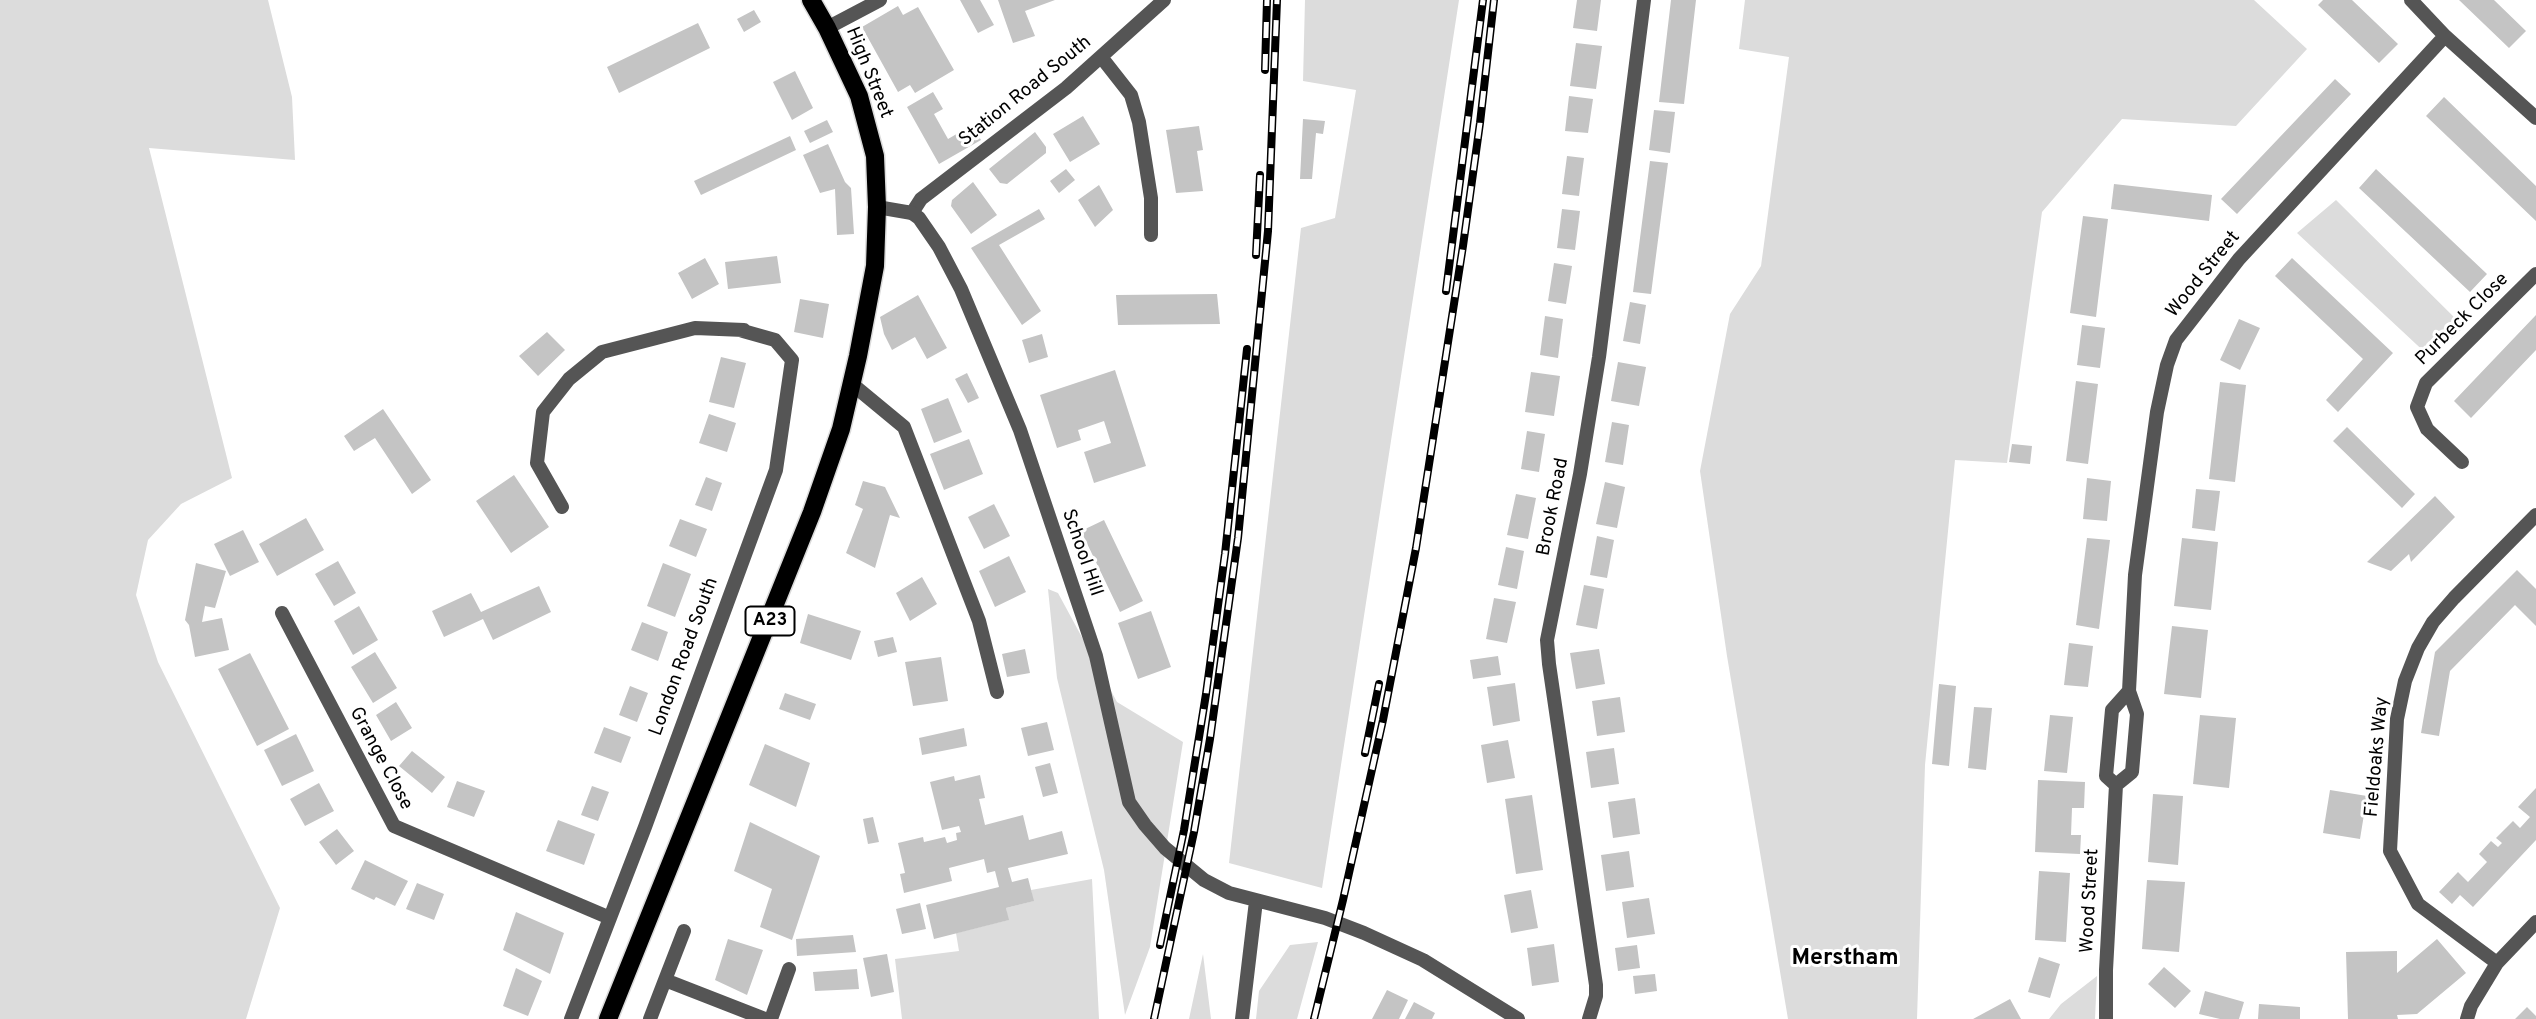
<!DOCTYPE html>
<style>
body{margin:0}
canvas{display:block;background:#fff}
</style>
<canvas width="2536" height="1019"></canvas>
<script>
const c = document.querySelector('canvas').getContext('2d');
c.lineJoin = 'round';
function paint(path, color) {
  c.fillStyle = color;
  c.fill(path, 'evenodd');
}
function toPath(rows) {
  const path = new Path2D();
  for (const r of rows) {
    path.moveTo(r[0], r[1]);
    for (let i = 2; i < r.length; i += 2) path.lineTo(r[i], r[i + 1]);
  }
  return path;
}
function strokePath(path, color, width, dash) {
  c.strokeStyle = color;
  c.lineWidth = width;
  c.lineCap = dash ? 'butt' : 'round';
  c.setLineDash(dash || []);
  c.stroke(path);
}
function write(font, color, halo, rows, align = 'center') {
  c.font = font + ' Overpass,sans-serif';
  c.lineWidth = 6;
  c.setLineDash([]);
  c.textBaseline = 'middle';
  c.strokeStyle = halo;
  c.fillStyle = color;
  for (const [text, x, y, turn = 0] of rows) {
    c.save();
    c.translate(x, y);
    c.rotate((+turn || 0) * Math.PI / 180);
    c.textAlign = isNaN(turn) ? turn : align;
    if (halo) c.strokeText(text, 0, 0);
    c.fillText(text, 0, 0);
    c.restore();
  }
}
paint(toPath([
 [0,0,268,0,292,97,295,160,149,148,232,478,181,504,148,540,136,595,158,662,280,908,246,1019,0,1019],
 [1305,0,1459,0,1322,888,1229,863,1301,228,1335,218,1356,90,1303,81],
 [1745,0,2254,0,2307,49,2236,126,2122,119,2042,212,2007,463,1955,460,1925,765,1917,1019,1788,1019,1727,656,1700,471,1730,314,1761,266,1789,57,1739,49],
 [2336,200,2464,327,2431,358,2297,233],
 [1048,589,1058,593,1117,702,1183,742,1150,947,1125,1015,1104,870,1057,678],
 [1092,879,1099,1019,902,1019,895,959,959,951,956,933,1008,920,1006,908,1033,901,1031,890],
 [1318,942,1297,1019,1256,1019,1259,991,1290,945],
 [1203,954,1211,1019,1189,1019],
 [2097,976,2095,1019,2049,1019,2061,1004]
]), '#dcdcdc');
paint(toPath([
 [960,0,980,0,994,25,978,33],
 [998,0,1055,0,1025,11,1035,36,1013,43],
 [1577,0,1601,0,1597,31,1573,28],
 [1671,0,1696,0,1684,104,1659,102],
 [2323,0,2352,0,2398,44,2379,63,2318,5],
 [2459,0,2494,0,2526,31,2509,48],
 [898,6,903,15,918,7,954,70,915,93,910,85,898,92,862,27],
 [754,10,761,22,744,32,737,19],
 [698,23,710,48,619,93,607,67],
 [1576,43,1602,46,1596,89,1570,86],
 [795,71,813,108,792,120,773,82],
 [2335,79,2351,94,2237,214,2221,199],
 [933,92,943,109,934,114,948,139,972,125,981,140,939,164,907,107],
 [1569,96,1593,99,1588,133,1565,131],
 [2444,97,2536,186,2536,221,2426,116],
 [1654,110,1675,112,1670,153,1649,150],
 [1083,116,1100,144,1070,162,1053,134],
 [1303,119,1325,121,1323,134,1316,133,1312,179,1300,179],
 [827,120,833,132,810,143,804,131],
 [1199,126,1203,150,1197,151,1203,191,1176,193,1166,130],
 [1035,132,1046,147,1046,153,1007,184,1000,183,989,169],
 [790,136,796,150,701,195,694,181],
 [828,144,845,182,851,188,854,234,837,235,835,189,820,193,803,155],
 [1567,156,1584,158,1579,196,1562,194],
 [1650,161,1668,163,1651,294,1633,292],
 [1066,169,1075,180,1059,193,1050,181],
 [2376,169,2487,274,2470,292,2359,188],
 [973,182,997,215,971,234,951,206,952,200],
 [2114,184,2212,195,2209,221,2111,209],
 [1099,185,1113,210,1095,227,1078,200],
 [1039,209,1045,219,999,245,1041,311,1022,325,971,248],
 [1562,209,1580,211,1575,250,1557,248],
 [2083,216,2108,219,2096,317,2070,313],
 [777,256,781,283,728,289,725,262],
 [705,258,719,284,692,299,678,273],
 [2292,258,2393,353,2338,412,2326,400,2363,359,2275,276],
 [1554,263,1572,266,1566,304,1548,301],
 [1217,294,1220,324,1118,325,1116,295],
 [918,295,947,348,927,359,915,337,892,350,884,334,880,317],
 [800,299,829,304,823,338,794,332],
 [1630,302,1646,305,1640,344,1623,341],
 [2536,315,2536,350,2471,418,2454,401],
 [1545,316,1563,319,1558,358,1540,355],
 [2239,319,2260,328,2240,370,2220,360],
 [2082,325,2105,328,2100,368,2077,365],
 [547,332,565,350,538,376,519,356],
 [1042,334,1048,357,1029,363,1022,340],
 [721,357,746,363,734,408,709,402],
 [1618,362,1646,367,1639,406,1611,401],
 [1115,370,1146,466,1094,483,1084,452,1111,443,1104,421,1078,430,1081,440,1057,448,1040,395],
 [1531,372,1560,376,1554,416,1525,412],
 [967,373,979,398,968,403,955,379],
 [2076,381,2098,384,2088,464,2066,461],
 [2220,382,2246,385,2235,482,2209,479],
 [948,398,962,432,934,443,921,409],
 [383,409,431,480,412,494,375,438,354,451,344,436],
 [709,414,736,423,727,452,699,443],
 [1612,422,1629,425,1623,465,1605,462],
 [2347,427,2415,494,2402,508,2333,441],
 [1527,431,1545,434,1539,472,1521,469],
 [969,439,983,474,944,490,930,454],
 [2012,444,2032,446,2030,464,2009,462],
 [514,475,549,527,511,553,476,501],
 [706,477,722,483,712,511,695,505],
 [2087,478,2111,481,2107,521,2083,519],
 [863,481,885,487,900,518,890,515,875,568,846,553,863,509,855,505],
 [1605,482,1625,487,1617,528,1596,524],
 [2196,489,2220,491,2215,531,2192,528],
 [1516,494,1536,498,1528,539,1507,535],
 [2435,496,2455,517,2411,562,2409,554,2391,571,2367,562],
 [994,504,1010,536,984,549,968,517],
 [306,518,324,550,277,576,259,544],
 [680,519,707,529,696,557,669,546],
 [1104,520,1143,601,1120,612,1081,531],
 [243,530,259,562,230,576,214,544],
 [1597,536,1614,540,1607,578,1590,575],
 [2087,538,2110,540,2099,629,2076,625],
 [2182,538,2218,542,2211,610,2174,606],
 [1506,547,1524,551,1517,589,1498,585],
 [1009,556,1026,592,995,607,979,571],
 [338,561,356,593,334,606,315,574],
 [196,563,226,571,215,608,205,606,202,622,222,618,229,650,195,657,189,625,185,620],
 [663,563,691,574,675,617,647,606],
 [2517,570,2536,589,2536,626,2515,605,2450,671,2439,736,2421,733,2435,652],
 [922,577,937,604,910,621,896,593],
 [1584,585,1604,589,1597,629,1576,625],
 [539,586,551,612,493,640,483,619,444,637,432,611,471,593,481,612],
 [1494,598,1516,602,1507,643,1486,639],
 [359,606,378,640,353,655,334,621],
 [1151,611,1171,667,1138,679,1118,623],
 [808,614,861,631,851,660,800,643],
 [642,622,668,632,658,661,631,650],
 [2172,626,2208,630,2201,698,2164,694],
 [893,637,897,652,878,657,874,641],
 [2069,643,2093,646,2088,687,2064,685],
 [1025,649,1030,673,1007,677,1002,654],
 [1599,649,1605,684,1576,689,1570,653],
 [375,652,397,688,373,703,351,667],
 [250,653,289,729,257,746,218,669],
 [1498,656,1501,675,1473,679,1470,660],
 [941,657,948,701,913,706,905,662],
 [1515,683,1520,721,1493,726,1487,687],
 [1939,684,1956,686,1949,766,1932,764],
 [630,686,648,693,637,722,619,715],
 [785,693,816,704,810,720,779,709],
 [1620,697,1625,732,1597,736,1592,701],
 [396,702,412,728,391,741,376,715],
 [1974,707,1992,708,1986,770,1968,768],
 [2050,715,2073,717,2067,773,2044,771],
 [2200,715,2236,718,2229,788,2193,784],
 [1047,722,1054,750,1028,756,1021,728],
 [604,727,631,737,621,763,594,753],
 [964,728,967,746,922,755,919,738],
 [296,734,314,771,282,786,264,750],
 [1508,740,1515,778,1487,783,1481,745],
 [765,744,810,763,796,807,749,785],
 [1614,748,1619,784,1591,788,1586,752],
 [412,751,445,777,432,793,399,766],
 [1050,763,1058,793,1043,797,1035,767],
 [980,775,985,798,979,799,985,825,1023,815,1029,840,1062,831,1068,854,1008,868,1012,882,1028,878,1034,901,1006,908,1009,920,934,939,926,905,999,887,995,871,987,873,984,859,949,868,952,881,904,893,900,874,905,873,898,843,923,837,924,842,945,837,947,843,957,840,956,833,961,832,959,826,942,830,930,782,954,776,955,781],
 [2038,780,2085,782,2084,808,2072,808,2071,835,2081,835,2080,854,2035,852],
 [457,781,485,791,474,817,447,807],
 [319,783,334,811,305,826,290,799],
 [592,786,609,792,598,821,581,815],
 [2536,788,2536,840,2473,907,2460,895,2452,904,2439,892,2458,872,2468,882,2487,862,2479,854,2491,841,2498,847,2502,843,2496,838,2513,821,2520,828,2530,817,2518,807],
 [2330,790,2367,796,2360,839,2323,833],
 [2153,794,2183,796,2178,865,2148,862],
 [1532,795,1543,870,1516,874,1505,799],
 [1635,798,1640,834,1613,838,1608,802],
 [873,817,879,842,868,844,863,819],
 [558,820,595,834,584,865,546,851],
 [750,822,820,856,792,940,760,927,772,889,734,871],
 [337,829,354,851,336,865,319,842],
 [1629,851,1634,887,1606,891,1601,855],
 [365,860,408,881,395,906,376,897,374,900,351,889],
 [2039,871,2070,873,2066,942,2035,940],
 [2147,880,2185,882,2179,952,2142,949],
 [417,883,444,894,434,920,406,909],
 [1531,890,1538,928,1511,933,1504,895],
 [1649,898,1655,934,1627,938,1622,902],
 [920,903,926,929,902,934,896,909],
 [516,912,564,933,550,974,503,950],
 [853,935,856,952,797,956,796,939],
 [728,939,763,950,747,995,715,980],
 [2437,939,2466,973,2417,1014,2397,1015,2398,1019,2348,1019,2346,952,2397,951,2397,973],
 [1554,944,1559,982,1532,986,1527,948],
 [1637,945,1640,968,1618,971,1615,948],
 [887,954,894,992,871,997,863,958],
 [2039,957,2060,964,2050,998,2028,992],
 [2164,967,2191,991,2175,1008,2148,984],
 [516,968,542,981,528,1016,503,1006],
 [857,969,859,989,815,991,813,972],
 [1655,974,1657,991,1635,994,1633,976],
 [1387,990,1408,1000,1399,1019,1372,1019],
 [2205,991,2244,1002,2239,1019,2220,1019,2199,1014],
 [2010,999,2021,1019,1973,1019],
 [1414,1002,1435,1013,1432,1019,1405,1019],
 [2259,1004,2300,1007,2300,1019,2258,1019],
 [2527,1007,2536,1016,2536,1019,2515,1019]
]), '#c4c4c4');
const primary = toPath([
 [608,1019,812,512,841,429,858,356,875,266,877,207,875,156,859,96,827,28,811,0]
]);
strokePath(primary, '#dbdbdb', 21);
strokePath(toPath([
 [2411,0,2445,36,2536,118],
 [827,28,880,0],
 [1102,58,1131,95,1139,122,1151,198,1151,235],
 [912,213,921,199,1066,88,1164,0],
 [852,384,904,427,979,621,997,692],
 [2462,462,2427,429,2417,407,2426,383,2536,274],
 [562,507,537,463,543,412,569,379,602,352,695,328,744,330],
 [282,613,394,826,610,918],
 [2116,785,2106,776,2112,710,2129,691],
 [2497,963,2418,904,2390,851,2397,719,2405,681,2418,648,2433,622,2454,598,2536,515],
 [665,980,684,931],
 [571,1019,645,827,776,470,792,360,775,340,743,331],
 [650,1019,665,980,765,1019],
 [771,1019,789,969],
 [1589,1019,1596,996,1596,985,1549,664,1547,640,1580,474,1599,357,1644,0],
 [2106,1019,2106,970,2116,785,2132,772,2137,714,2129,691,2135,575,2157,412,2167,365,2176,340,2239,259,2445,36],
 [2467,1019,2471,1006,2497,963,2536,922]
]), '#555', 14);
strokePath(toPath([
 [877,207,912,213,919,218,939,247,961,289,1020,430,1096,656,1129,802,1145,825,1165,848,1204,880,1229,893,1325,918,1364,933,1423,960,1518,1019],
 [1242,1019,1256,901]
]), '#555', 14);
strokePath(primary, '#000', 18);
const rail = toPath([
 [1265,70,1267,0],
 [1256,255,1260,175],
 [1446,291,1483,0],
 [1365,753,1379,684],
 [1160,945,1184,830,1206,694,1225,554,1247,349],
 [1154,1019,1194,832,1210,739,1238,538,1268,231,1277,0],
 [1314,1019,1343,900,1383,720,1416,548,1463,246,1480,123,1494,0]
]);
strokePath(rail, '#000', 8);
strokePath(rail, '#fff', 5, [16]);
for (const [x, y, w] of [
 [770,621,49]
]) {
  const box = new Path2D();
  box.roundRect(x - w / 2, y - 14.5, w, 29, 5);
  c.fillStyle = '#fff';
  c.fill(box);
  strokePath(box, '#000', 2);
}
write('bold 18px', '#000', null, [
 ["A23",770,621]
]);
write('19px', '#000', '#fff', [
 ["High Street",868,73,68],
 ["Station Road South",1026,92,-39],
 ["Wood Street",2204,275,-51],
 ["Purbeck Close",2463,320,-45],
 ["Brook Road",1554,507,-79],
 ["School Hill",1081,553,71],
 ["London Road South",685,657,-70],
 ["Fieldoaks Way",2378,757,-85],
 ["Grange Close",380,759,62],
 ["Wood Street",2091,901,-87]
]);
write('bold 23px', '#000', '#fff', [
 ["Merstham",1845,959]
]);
</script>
